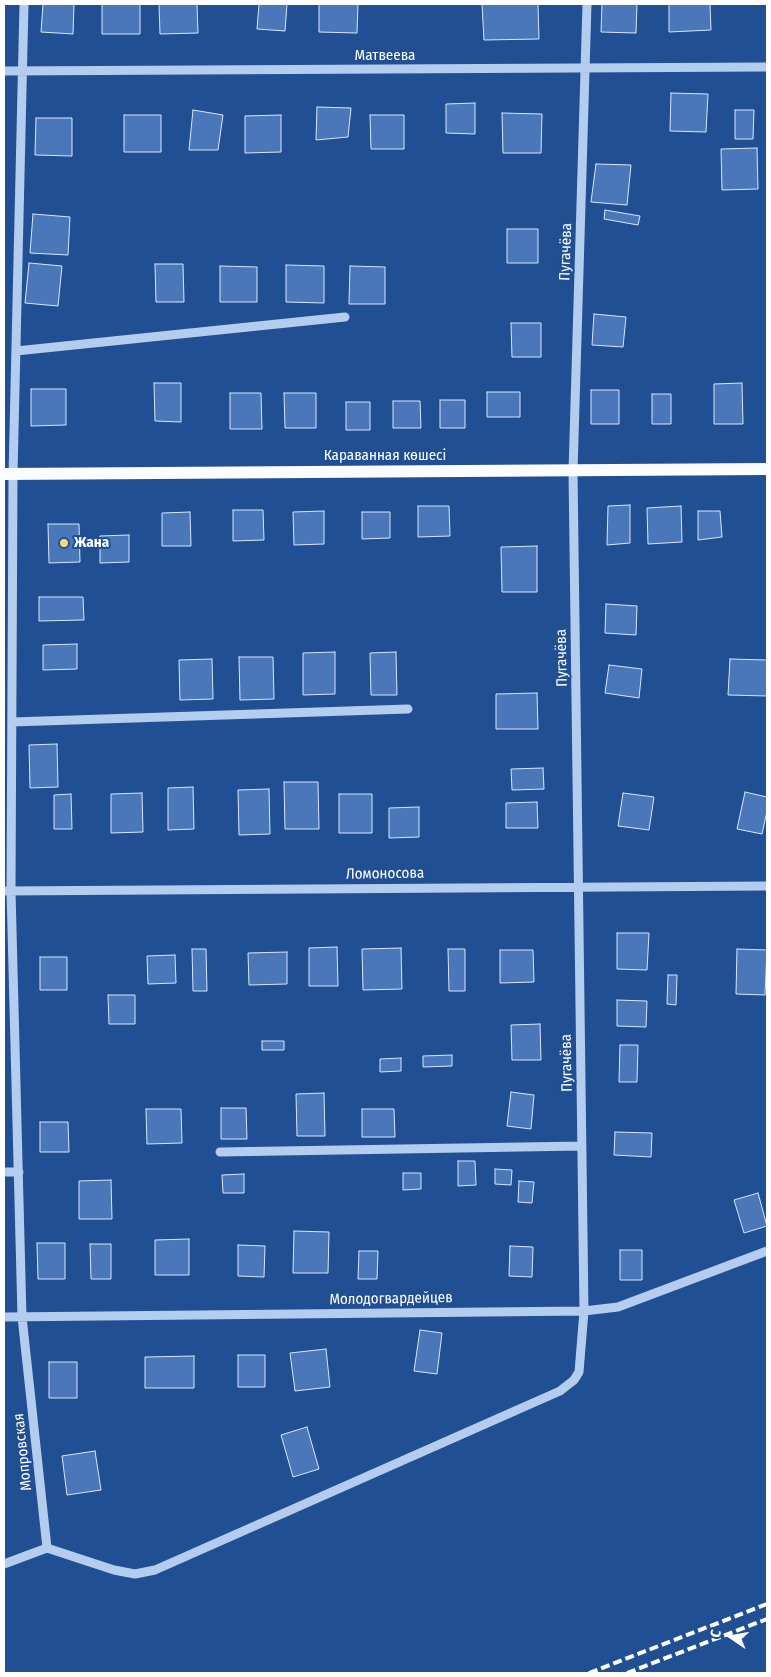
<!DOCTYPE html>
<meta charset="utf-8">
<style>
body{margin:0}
#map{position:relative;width:771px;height:1677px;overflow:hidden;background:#214f93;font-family:"Fira Sans Condensed",sans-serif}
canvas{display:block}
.frame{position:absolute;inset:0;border:5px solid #fff;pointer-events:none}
.north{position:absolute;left:706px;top:1612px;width:50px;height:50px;-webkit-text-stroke:4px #214f93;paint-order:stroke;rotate:282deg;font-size:14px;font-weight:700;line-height:20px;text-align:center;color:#fff}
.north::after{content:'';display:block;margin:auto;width:18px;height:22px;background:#fff;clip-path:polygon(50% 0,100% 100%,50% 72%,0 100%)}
</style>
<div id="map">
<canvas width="771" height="1677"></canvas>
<div class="frame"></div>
<div class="north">С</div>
</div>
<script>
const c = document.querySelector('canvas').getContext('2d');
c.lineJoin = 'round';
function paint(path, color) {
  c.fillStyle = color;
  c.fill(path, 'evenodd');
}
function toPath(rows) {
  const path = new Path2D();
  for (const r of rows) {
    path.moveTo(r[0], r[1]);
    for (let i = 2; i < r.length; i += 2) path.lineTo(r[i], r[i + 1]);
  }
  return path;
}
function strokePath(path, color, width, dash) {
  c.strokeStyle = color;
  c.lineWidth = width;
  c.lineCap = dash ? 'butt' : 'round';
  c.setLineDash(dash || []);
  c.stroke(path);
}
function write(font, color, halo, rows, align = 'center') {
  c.font = font + ' "Fira Sans Condensed",sans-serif';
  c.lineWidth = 4;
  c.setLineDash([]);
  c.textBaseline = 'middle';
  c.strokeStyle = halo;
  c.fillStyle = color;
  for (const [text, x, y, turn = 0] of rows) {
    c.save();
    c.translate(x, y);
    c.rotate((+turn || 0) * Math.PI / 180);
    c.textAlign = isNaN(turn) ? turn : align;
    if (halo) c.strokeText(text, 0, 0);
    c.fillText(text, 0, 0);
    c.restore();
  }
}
const building = toPath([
 [43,4,74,4,73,34,41,32,43,4],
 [102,4,140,4,140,34,102,34,102,4],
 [159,4,197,4,198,33,160,34,159,4],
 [259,4,287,4,285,31,257,29,259,4],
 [319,4,358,4,357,33,319,32,319,4],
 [482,4,538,4,539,39,484,40,482,4],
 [602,4,637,4,636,33,601,32,602,4],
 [669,4,710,4,711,30,669,32,669,4],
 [671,93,708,94,706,132,670,131,671,93],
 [475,103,475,134,446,133,446,104,475,103],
 [317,107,351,108,348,137,316,140,317,107],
 [193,110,223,115,218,150,189,150,193,110],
 [735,110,754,110,753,139,735,139,735,110],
 [502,113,542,114,541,153,503,153,502,113],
 [124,115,161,115,161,152,124,152,124,115],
 [281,115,281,152,245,153,245,116,281,115],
 [370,115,404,115,404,149,371,149,370,115],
 [36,118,72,118,72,156,35,155,36,118],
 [757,148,758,189,722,190,721,149,757,148],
 [596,164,631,165,627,205,591,202,596,164],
 [605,210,640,216,638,225,604,219,605,210],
 [33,214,70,217,68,255,30,253,33,214],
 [507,229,538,229,538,263,507,263,507,229],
 [29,263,62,266,58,306,25,303,29,263],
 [155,264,183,264,184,302,156,302,155,264],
 [286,265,324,266,324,303,286,302,286,265],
 [220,266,257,267,257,302,220,302,220,266],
 [350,266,385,267,385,304,349,304,350,266],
 [594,314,626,317,623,347,592,345,594,314],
 [511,323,541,323,541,357,512,357,511,323],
 [154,383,181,383,181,422,155,421,154,383],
 [742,383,743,424,714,424,714,384,742,383],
 [31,389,66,389,66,425,31,426,31,389],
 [591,390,619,390,619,424,591,424,591,390],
 [487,392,520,392,520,417,487,417,487,392],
 [230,393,261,393,262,429,230,429,230,393],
 [284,393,316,393,316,428,285,428,284,393],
 [652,394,671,394,671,424,652,424,652,394],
 [440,400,465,400,465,428,440,428,440,400],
 [393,401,420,401,421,428,393,428,393,401],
 [346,402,370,402,370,430,346,430,346,402],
 [630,505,630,543,607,545,608,506,630,505],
 [418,506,449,506,450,536,418,537,418,506],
 [681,506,682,542,648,544,647,508,681,506],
 [233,510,263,510,264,540,233,541,233,510],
 [324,511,324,544,294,545,293,512,324,511],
 [698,511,720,511,722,537,698,540,698,511],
 [190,512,191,546,162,546,162,513,190,512],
 [362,512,390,512,390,538,362,539,362,512],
 [48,524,79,524,80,562,49,563,48,524],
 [129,535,129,562,100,563,100,536,129,535],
 [537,546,537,592,502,592,501,547,537,546],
 [39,597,83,597,84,620,39,621,39,597],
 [606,604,637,606,636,635,605,633,606,604],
 [77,644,77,669,43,670,43,645,77,644],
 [335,652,335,694,303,695,303,653,335,652],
 [396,652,397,695,371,695,370,653,396,652],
 [239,657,273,657,274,699,240,700,239,657],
 [212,659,213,699,180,700,179,660,212,659],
 [730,659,767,660,767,696,728,695,730,659],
 [609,665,642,669,639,698,605,693,609,665],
 [537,693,538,729,496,729,496,694,537,693],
 [57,744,58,787,30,788,29,745,57,744],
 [543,768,544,789,512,790,511,769,543,768],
 [284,782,318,782,319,829,285,829,284,782],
 [193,787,194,829,168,830,168,788,193,787],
 [269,789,270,834,239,835,238,790,269,789],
 [745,792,767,797,767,811,762,834,737,829,745,792],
 [142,793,143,832,111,833,111,794,142,793],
 [623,793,654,797,649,830,618,826,623,793],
 [71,794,72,829,54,829,54,795,71,794],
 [339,794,372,794,372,833,339,833,339,794],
 [537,802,538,828,506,828,506,803,537,802],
 [419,807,419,837,389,838,389,808,419,807],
 [617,933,649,933,647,970,617,969,617,933],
 [337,947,338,986,309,986,309,948,337,947],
 [401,948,402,989,363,990,362,949,401,948],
 [192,949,206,949,207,991,193,991,192,949],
 [448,949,465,949,465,991,449,991,448,949],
 [737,949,767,950,765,995,736,994,737,949],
 [500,950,533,950,534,982,500,983,500,950],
 [287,952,287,984,249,985,248,953,287,952],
 [175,955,176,983,148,984,147,956,175,955],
 [40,957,67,957,67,990,40,990,40,957],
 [668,975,677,975,676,1005,667,1004,668,975],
 [108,995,135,995,135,1024,109,1024,108,995],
 [617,1000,647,1001,646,1027,617,1026,617,1000],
 [540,1024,541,1060,512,1060,511,1025,540,1024],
 [262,1041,284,1041,284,1050,262,1050,262,1041],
 [620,1045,638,1045,637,1082,619,1082,620,1045],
 [452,1055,452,1066,423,1067,423,1056,452,1055],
 [401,1058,401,1071,380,1072,380,1059,401,1058],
 [511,1092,534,1095,531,1129,507,1126,511,1092],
 [324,1093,325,1136,297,1136,296,1094,324,1093],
 [221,1108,246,1108,247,1139,221,1139,221,1108],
 [146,1109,181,1109,182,1143,147,1144,146,1109],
 [362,1109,394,1109,395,1137,362,1137,362,1109],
 [40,1122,68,1122,69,1152,40,1152,40,1122],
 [615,1132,652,1133,651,1157,614,1155,615,1132],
 [458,1161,475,1161,476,1185,458,1186,458,1161],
 [495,1169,512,1170,511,1185,495,1184,495,1169],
 [403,1173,421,1173,421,1189,403,1190,403,1173],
 [244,1174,244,1193,223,1193,222,1175,244,1174],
 [111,1180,112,1219,79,1219,79,1181,111,1180],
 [519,1181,534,1182,532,1203,518,1202,519,1181],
 [758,1193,767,1226,744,1233,734,1200,758,1193],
 [294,1231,329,1232,328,1273,293,1273,294,1231],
 [189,1239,189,1275,155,1275,155,1240,189,1239],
 [37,1243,65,1243,65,1279,38,1279,37,1243],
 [90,1244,111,1244,111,1279,91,1279,90,1244],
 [238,1245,265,1246,264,1277,238,1276,238,1245],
 [510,1246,533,1247,532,1277,509,1276,510,1246],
 [620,1250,642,1250,642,1280,620,1280,620,1250],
 [359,1251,378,1251,377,1279,358,1279,359,1251],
 [420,1330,442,1333,437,1374,414,1371,420,1330],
 [326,1349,330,1387,295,1391,290,1353,326,1349],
 [238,1355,265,1355,265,1387,238,1387,238,1355],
 [194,1356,194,1388,145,1388,145,1357,194,1356],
 [49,1362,77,1362,77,1398,49,1398,49,1362],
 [307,1427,319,1469,293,1477,281,1435,307,1427],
 [95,1451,101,1490,67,1495,62,1456,95,1451]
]);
paint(building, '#4a77b9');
strokePath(building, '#d9e7fa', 1);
strokePath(toPath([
 [24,4,13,474,11,891,22,1317,47,1548],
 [4,71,767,67],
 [16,351,345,317],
 [12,722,408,709],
 [4,891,767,886],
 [220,1152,582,1146],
 [4,1172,19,1172],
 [4,1317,584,1311,618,1307,767,1251],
 [4,1564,47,1548,114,1570,135,1574,155,1570,560,1391,574,1380,579,1372,584,1311,573,471,587,4]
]), '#b4cced', 9);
strokePath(toPath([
 [4,474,767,469]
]), '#fafcff', 12);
strokePath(toPath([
 [589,1673,767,1604],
 [627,1673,767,1619]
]), '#fff', 4, [9, 4]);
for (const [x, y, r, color] of [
 [64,543,5,"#fad875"]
]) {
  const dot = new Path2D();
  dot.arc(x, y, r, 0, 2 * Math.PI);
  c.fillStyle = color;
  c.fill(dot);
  strokePath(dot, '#214f93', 2);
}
write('15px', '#fff', '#214f93', [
 ["Матвеева",385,56],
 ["Пугачёва",566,252,-88],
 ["Караванная көшесі",385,456],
 ["Пугачёва",562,658,-91],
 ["Ломоносова",385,874,-1],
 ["Пугачёва",567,1063,-91],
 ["Молодогвардейцев",391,1299,-1],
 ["Мопровская",23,1452,-96]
]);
write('bold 15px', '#fff', '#214f93', [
 ["Жана",74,543]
], 'left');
</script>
